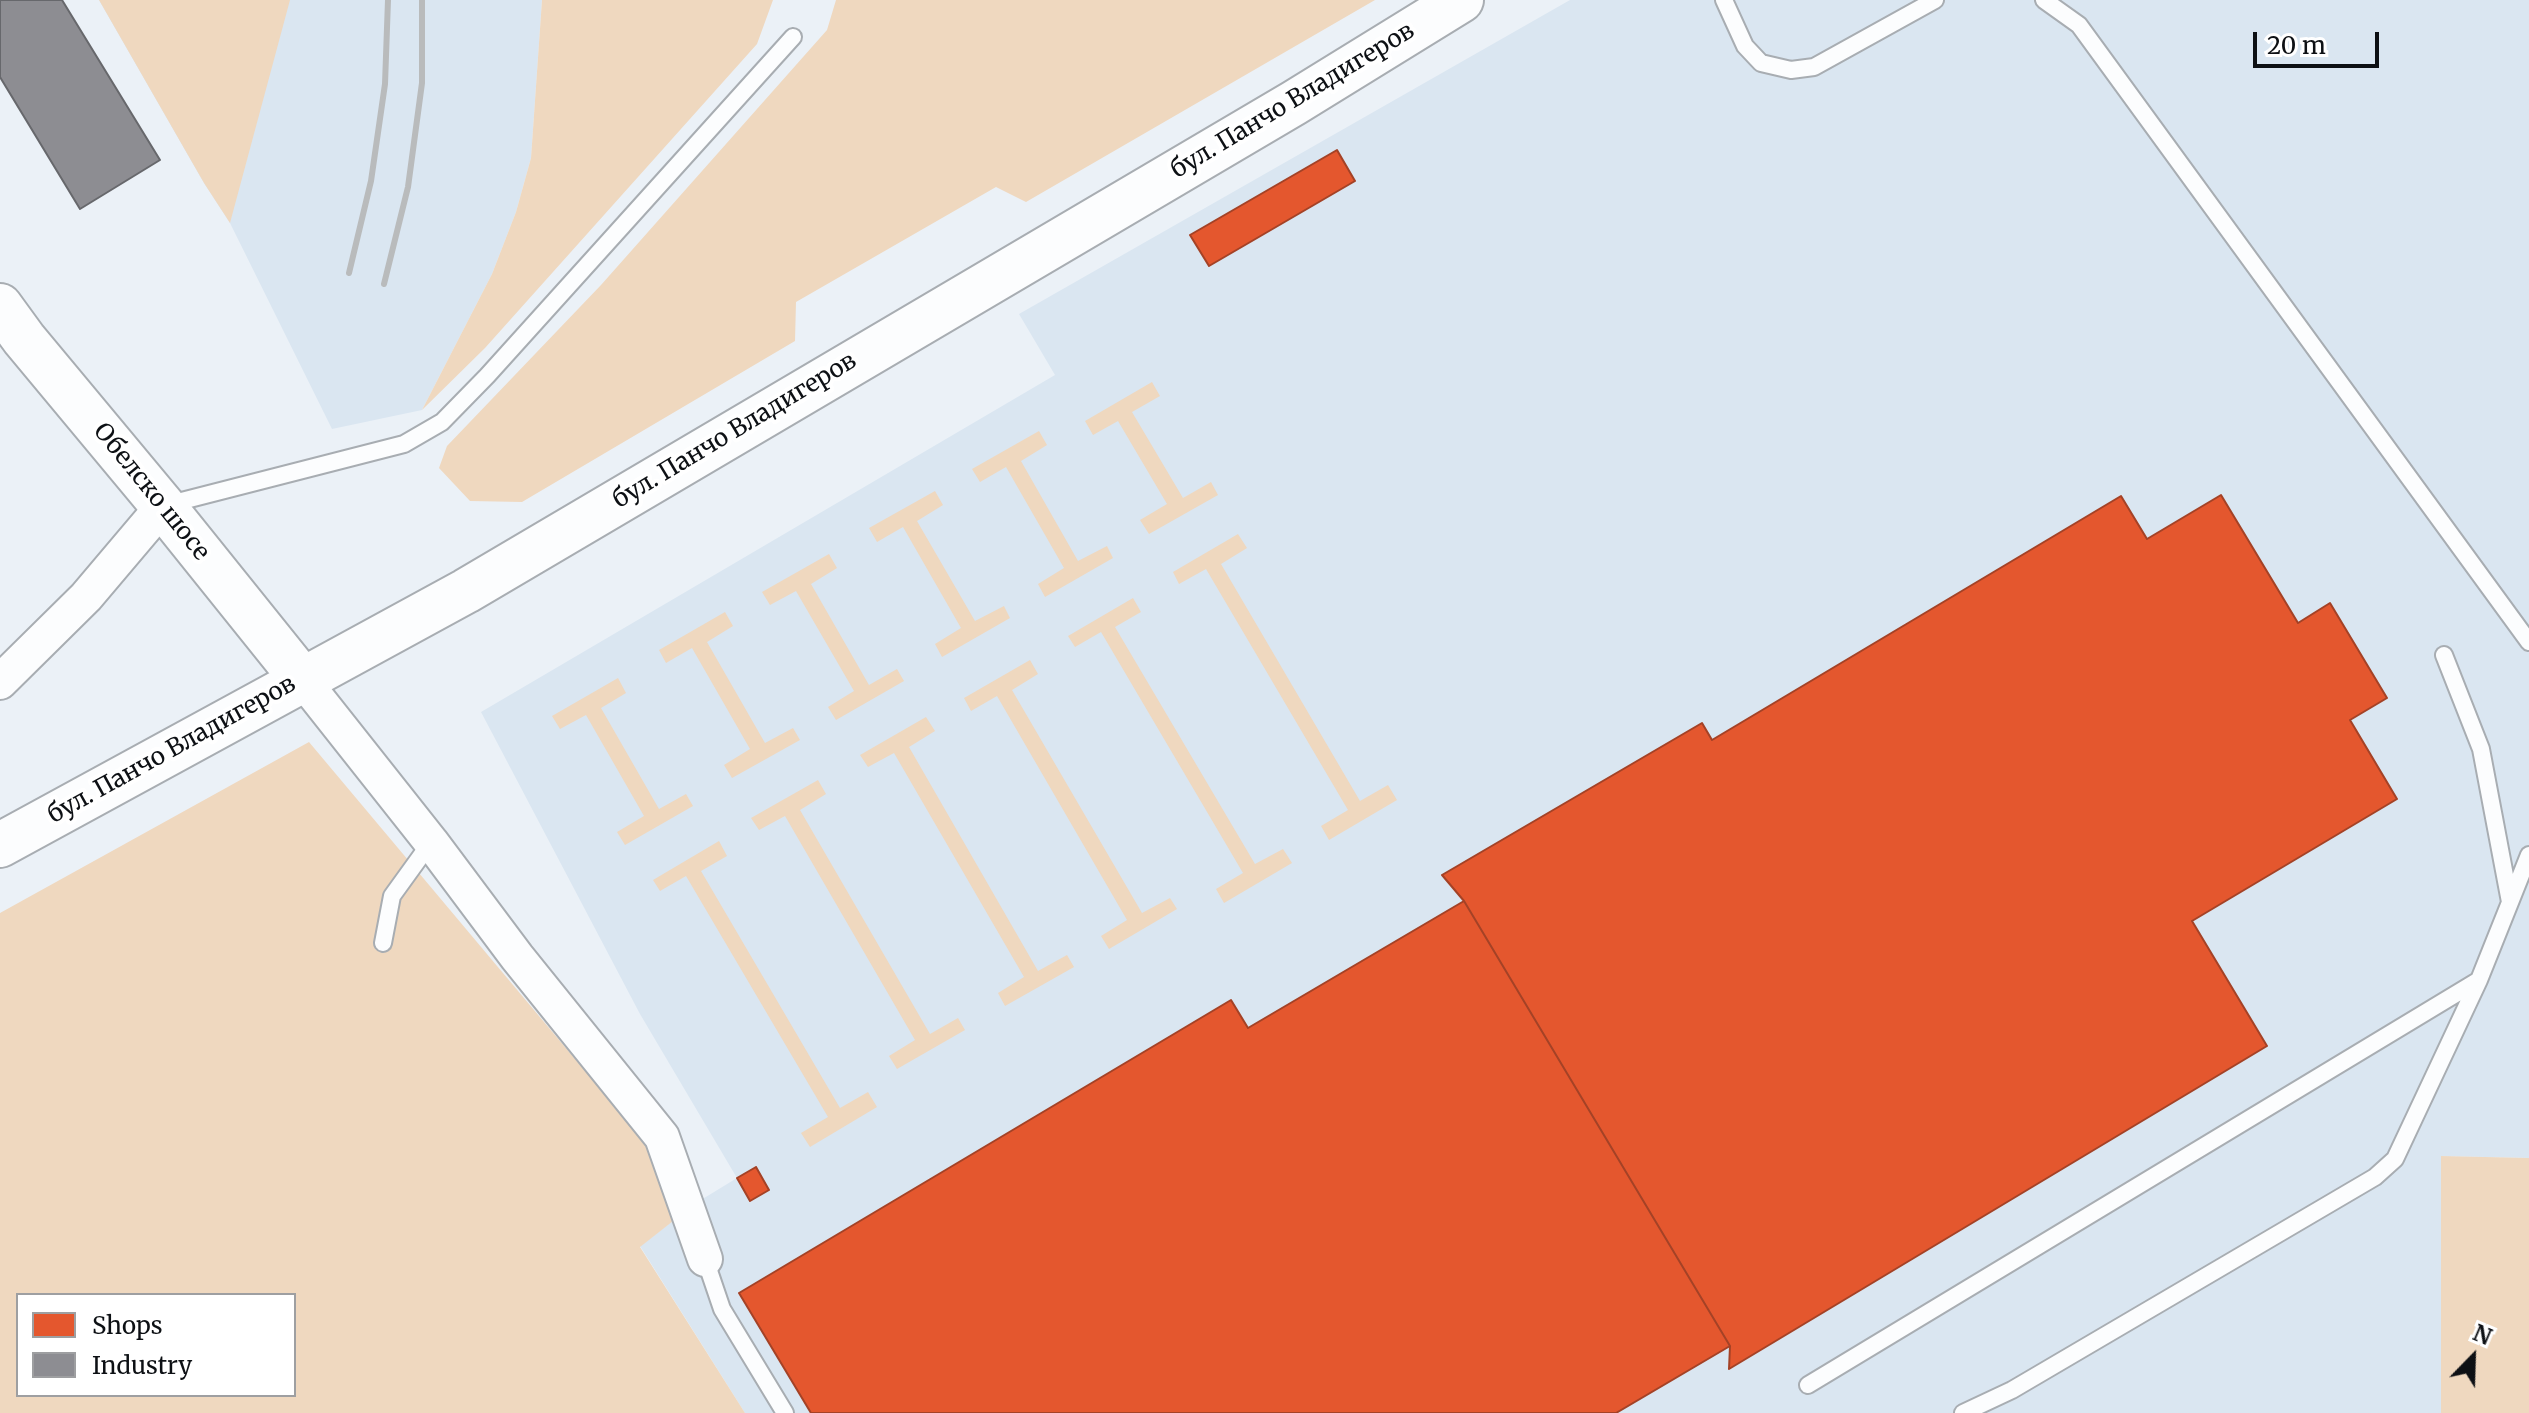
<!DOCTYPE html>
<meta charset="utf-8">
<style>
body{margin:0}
#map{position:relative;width:2529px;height:1413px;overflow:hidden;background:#ebf1f7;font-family:Merriweather,serif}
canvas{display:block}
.legend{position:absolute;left:16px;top:1293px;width:280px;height:104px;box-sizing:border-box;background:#fff;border:2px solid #9e9fa1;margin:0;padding:10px 14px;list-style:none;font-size:24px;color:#0d1014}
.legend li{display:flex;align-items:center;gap:16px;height:40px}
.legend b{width:40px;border:2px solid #9e9fa1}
.north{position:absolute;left:2433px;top:1317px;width:80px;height:80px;-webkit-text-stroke:6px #fff;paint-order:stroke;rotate:23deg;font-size:22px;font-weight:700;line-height:32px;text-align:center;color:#0d1014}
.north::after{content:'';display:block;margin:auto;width:28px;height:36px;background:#0d1014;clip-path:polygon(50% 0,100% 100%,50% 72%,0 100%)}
.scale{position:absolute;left:2253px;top:32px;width:126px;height:36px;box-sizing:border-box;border:4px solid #0d1014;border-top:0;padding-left:10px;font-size:24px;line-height:28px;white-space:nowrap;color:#0d1014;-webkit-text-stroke:6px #fff;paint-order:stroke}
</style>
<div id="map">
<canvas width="2529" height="1413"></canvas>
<ul class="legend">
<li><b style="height:22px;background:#e4572e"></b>Shops</li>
<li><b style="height:22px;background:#8d8d92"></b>Industry</li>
</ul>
<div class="north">N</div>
<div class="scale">20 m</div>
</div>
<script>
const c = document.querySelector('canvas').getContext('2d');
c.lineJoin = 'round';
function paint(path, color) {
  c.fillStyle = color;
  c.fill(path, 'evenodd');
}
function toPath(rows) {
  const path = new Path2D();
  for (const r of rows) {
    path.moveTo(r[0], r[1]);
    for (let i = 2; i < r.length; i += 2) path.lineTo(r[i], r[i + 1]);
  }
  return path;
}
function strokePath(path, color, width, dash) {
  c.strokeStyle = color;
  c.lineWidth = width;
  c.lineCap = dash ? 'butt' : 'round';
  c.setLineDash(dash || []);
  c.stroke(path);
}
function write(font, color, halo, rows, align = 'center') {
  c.font = font + ' Merriweather,serif';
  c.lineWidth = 8;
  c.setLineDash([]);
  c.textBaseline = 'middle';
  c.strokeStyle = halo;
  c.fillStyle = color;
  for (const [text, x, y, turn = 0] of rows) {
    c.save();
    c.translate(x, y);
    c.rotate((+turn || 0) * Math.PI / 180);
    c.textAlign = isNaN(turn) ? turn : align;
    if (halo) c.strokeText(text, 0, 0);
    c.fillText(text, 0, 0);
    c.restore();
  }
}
paint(toPath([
 [99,0,542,0,531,158,516,212,492,274,422,410,332,429,230,223,204,183],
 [1570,0,2529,0,2529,1158,2441,1156,2441,1413,745,1413,640,1246,696,1203,737,1178,640,1014,481,712,1055,375,1019,314]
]), '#dae6f1');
paint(toPath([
 [99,0,290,0,230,223,204,183],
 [542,0,773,0,757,44,485,348,422,410,492,274,516,212,531,158],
 [836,0,1375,0,1026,202,996,187,796,302,795,341,522,502,470,501,439,468,447,446,601,285,827,30],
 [1152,382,1160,396,1132,412,1183,498,1211,482,1218,495,1149,534,1140,520,1167,504,1118,421,1093,435,1085,421],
 [1039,431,1047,445,1021,461,1078,561,1107,546,1113,558,1045,597,1038,584,1064,568,1006,467,980,482,972,469],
 [935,491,943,505,917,521,975,621,1004,606,1010,618,942,657,935,644,961,628,903,527,877,542,869,528],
 [1238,534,1247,548,1221,564,1360,801,1388,785,1397,800,1329,840,1321,826,1348,810,1206,569,1179,584,1173,572],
 [829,554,837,568,811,584,869,685,897,669,904,681,836,720,828,707,854,691,796,591,770,605,762,592],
 [1133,598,1141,612,1115,627,1255,864,1283,849,1292,863,1224,903,1216,889,1243,873,1101,632,1075,647,1068,636],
 [725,612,733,626,707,642,765,743,793,728,800,740,732,778,724,765,750,749,692,648,666,663,659,650],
 [1030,660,1038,674,1012,690,1142,913,1170,898,1177,909,1109,949,1101,936,1127,920,997,696,971,711,964,698],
 [618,678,626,693,601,708,659,809,686,794,693,806,625,845,617,832,644,816,586,715,560,729,552,716],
 [926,717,935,731,909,747,1038,971,1067,955,1074,967,1005,1006,998,993,1024,977,894,753,868,767,860,755],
 [309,742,696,1203,640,1247,745,1413,0,1413,0,913],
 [18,1295,294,1295,294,1395,18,1395],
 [818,780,826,794,800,810,930,1034,958,1018,965,1030,897,1069,889,1056,915,1040,785,816,759,830,751,818],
 [719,841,727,856,701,871,840,1108,868,1092,877,1107,810,1147,801,1133,828,1117,686,876,660,891,653,880],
 [2441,1156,2529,1158,2529,1413,2441,1413]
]), '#efd8bf');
const shops = toPath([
 [1337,150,1355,181,1209,266,1190,235,1337,150],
 [2221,495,2298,623,2330,603,2387,698,2350,720,2397,799,2192,921,2267,1046,1729,1369,1730,1346,1464,901,1442,875,1702,723,1712,740,2121,496,2147,539,2221,495],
 [1464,901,1730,1346,1616,1413,811,1413,739,1293,1231,1000,1248,1028,1464,901],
 [756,1167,769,1190,750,1201,737,1178,756,1167]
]);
paint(shops, '#e4572e');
strokePath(shops, '#a44226', 2);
const industry = toPath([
 [0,0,62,0,160,160,80,209,0,77,0,0]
]);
paint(industry, '#8d8d92');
strokePath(industry, '#67686c', 2);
const lane = toPath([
 [1724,0,1745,46,1761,63,1791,70,1814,67,1935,0],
 [2044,0,2079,25,2529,642],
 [166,505,404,444,442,422,487,376,793,37],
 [2444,655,2481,749,2510,902],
 [383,943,392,896,431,842],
 [705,1259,722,1309,785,1413],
 [1808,1385,2479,980,2529,855],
 [1963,1413,2012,1390,2375,1177,2395,1159,2479,980]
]);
const street = toPath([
 [302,679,431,842,517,957,662,1137,705,1259],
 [0,682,86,597,163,506]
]);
const secondary = toPath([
 [0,306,24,339,163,506,302,679],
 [0,845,466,591,1294,103,1461,0]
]);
strokePath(lane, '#a8adb2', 20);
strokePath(street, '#a8adb2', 38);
strokePath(secondary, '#a8adb2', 48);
strokePath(lane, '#fcfdfe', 16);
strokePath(street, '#fcfdfe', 34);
strokePath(secondary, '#fcfdfe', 44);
strokePath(toPath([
 [349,273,371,181,385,84,388,0],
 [384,284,408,187,422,83,422,0]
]), '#b9bbbc', 6);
write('24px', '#0d1014', '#fff', [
 ["бул. Панчо Владигеров",1293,101,-31],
 ["бул. Панчо Владигеров",735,431,-31],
 ["Обелско шосе",151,492,51],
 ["бул. Панчо Владигеров",172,750,-29]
]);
</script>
